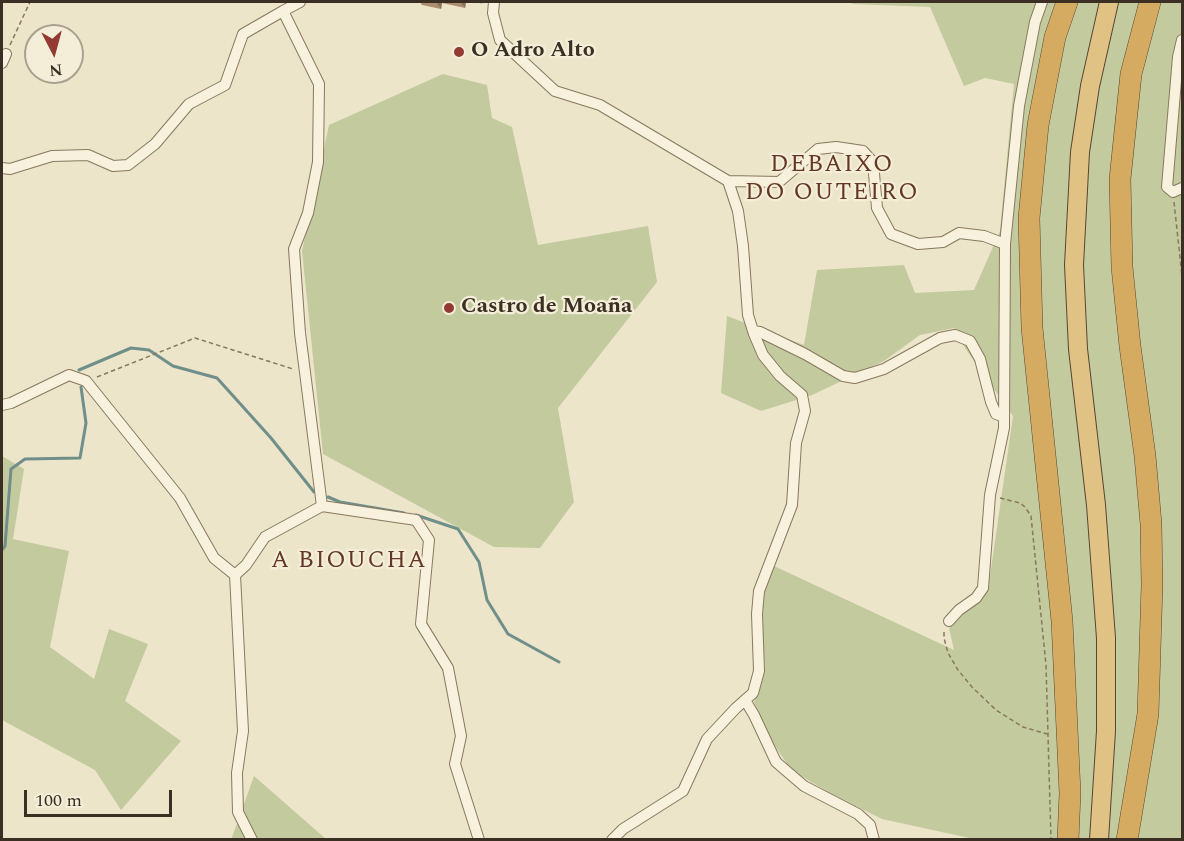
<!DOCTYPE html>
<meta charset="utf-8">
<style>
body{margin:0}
#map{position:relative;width:1184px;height:841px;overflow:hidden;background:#ece5ca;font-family:Spectral,serif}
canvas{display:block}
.frame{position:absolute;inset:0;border:3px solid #3a2f22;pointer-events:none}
.north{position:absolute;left:24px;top:24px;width:60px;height:60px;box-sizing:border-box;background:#f4eed9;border:2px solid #aaa290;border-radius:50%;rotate:174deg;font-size:16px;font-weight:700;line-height:24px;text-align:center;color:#3a2f22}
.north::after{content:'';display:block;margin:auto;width:21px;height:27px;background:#933a33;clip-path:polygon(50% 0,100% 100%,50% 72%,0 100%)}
.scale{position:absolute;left:24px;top:790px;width:148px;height:27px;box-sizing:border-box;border:3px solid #3a2f22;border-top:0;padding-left:8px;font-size:18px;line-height:21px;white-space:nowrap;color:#3a2f22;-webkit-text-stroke:4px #f4eed9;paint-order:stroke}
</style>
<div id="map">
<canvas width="1184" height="841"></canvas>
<div class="frame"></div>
<div class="north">N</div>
<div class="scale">100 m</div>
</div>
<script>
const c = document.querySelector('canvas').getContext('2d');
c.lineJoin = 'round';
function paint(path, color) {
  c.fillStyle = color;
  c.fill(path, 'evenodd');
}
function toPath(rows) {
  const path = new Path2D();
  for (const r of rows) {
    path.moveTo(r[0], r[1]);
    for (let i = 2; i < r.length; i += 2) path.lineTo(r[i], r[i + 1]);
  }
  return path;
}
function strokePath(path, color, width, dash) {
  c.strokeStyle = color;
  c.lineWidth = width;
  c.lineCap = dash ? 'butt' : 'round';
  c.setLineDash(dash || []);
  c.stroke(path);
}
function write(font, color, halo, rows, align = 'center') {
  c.font = font + ' Spectral,serif';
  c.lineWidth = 4.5;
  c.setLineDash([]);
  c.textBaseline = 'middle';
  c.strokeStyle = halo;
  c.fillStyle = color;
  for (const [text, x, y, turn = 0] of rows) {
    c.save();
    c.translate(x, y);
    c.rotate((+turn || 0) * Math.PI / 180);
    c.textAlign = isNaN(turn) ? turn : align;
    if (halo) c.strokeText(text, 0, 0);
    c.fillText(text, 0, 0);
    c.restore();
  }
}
paint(toPath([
 [849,2,1182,2,1182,839,974,839,882,819,830,793,791,770,771,740,754,702,765,669,761,603,774,566,954,650,949,628,988,590,1013,416,965,348,954,328,920,335,884,361,812,395,761,411,721,393,727,316,804,345,817,270,904,265,915,293,974,290,1000,231,1014,84,985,78,964,86,930,7,853,4],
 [443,74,487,85,492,118,512,127,538,245,648,226,657,282,558,408,574,502,540,548,494,547,323,454,302,251,329,125],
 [2,456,24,469,13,539,69,551,50,647,94,679,109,629,148,644,125,701,181,741,121,810,95,770,2,720],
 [254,776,326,839,231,840]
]), '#c2ca9e');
strokePath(toPath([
 [79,370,131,348,149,350,173,366,217,378,271,438,314,492],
 [328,497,340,502,404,513],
 [416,515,458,529,479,562,487,600,508,634,559,662],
 [2,550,5,546,11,469,25,459,80,458,86,423,81,387]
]), '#718f8a', 3);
const minor = toPath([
 [300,2,283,11,319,84,318,162,308,213,294,249,300,333,322,506],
 [494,2,493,13,500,40,555,91,600,105,728,181,779,182,818,149,836,147,863,151,873,162,877,208,891,234,918,244,943,242,959,233,984,236,1005,244],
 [1182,40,1178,57,1167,187,1173,192,1182,188],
 [2,63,6,54],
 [2,168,10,169,52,156,88,155,113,166,128,165,155,144,189,104,225,85,243,34,283,11],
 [753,331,760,332,805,354,843,376,855,378,884,369,940,338,955,335,970,341,980,359,991,402,996,414,1004,417],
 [2,405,11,403,69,375,86,381,180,498,214,558,235,575,243,731,237,773,238,812,252,840],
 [235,575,246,565,265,537,322,506,416,520,429,540,421,624,448,668,461,736,455,764,479,840],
 [949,621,959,610,976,598,983,588,990,495,1004,428,1005,244,1019,106,1035,22,1042,2],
 [745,700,754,715,776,762,804,786,858,814,870,825,874,840],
 [612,840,623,829,683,791,707,739,736,708,753,693,759,671,757,614,759,591,792,505,796,443,805,411,802,395,780,376,763,355,754,334,748,315,743,246,738,211,728,181]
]);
const trunk = toPath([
 [1099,840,1106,731,1106,638,1096,505,1078,349,1074,265,1080,152,1090,86,1109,2]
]);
const motorway = toPath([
 [1067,2,1055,37,1038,125,1029,218,1032,328,1062,621,1070,793,1068,840],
 [1127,840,1148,714,1152,585,1151,524,1145,456,1130,346,1122,267,1120,179,1131,74,1150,2]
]);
strokePath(minor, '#88785f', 12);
strokePath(trunk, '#574633', 20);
strokePath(motorway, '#574633', 22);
strokePath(toPath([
 [478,2,484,3],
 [10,45,30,2],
 [1174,202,1182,276],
 [97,377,195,338,293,369],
 [1000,498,1020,503,1025,507,1031,516,1046,665,1051,840],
 [944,632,944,638,948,653,958,670,972,687,996,710,1023,727,1047,734]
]), '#88785f', 1.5, [4.5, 3]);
strokePath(minor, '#f7f1dd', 10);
strokePath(trunk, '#e0c384', 18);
strokePath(motorway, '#d5ab62', 21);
paint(toPath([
 [420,2,466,2,465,8,442,3,441,9,422,5]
]), '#ac8e71');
paint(toPath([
 [436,2,441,2,442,3,441,9],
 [460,2,466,2,465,8]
]), '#8c745c');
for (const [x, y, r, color] of [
 [459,52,6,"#933a33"],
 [449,308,6,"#933a33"]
]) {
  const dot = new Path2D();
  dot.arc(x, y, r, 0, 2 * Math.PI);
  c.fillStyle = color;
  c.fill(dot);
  strokePath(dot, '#f4eed9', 2);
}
write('bold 22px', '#3a2f22', '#f4eed9', [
 ["O Adro Alto",471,52],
 ["Castro de Moaña",461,308]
], 'left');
c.letterSpacing = '1.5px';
write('24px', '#643624', '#f4eed9', [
 ["DEBAIXO",832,166],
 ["DO OUTEIRO",832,194],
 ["A BIOUCHA",349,562]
]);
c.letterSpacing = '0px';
</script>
